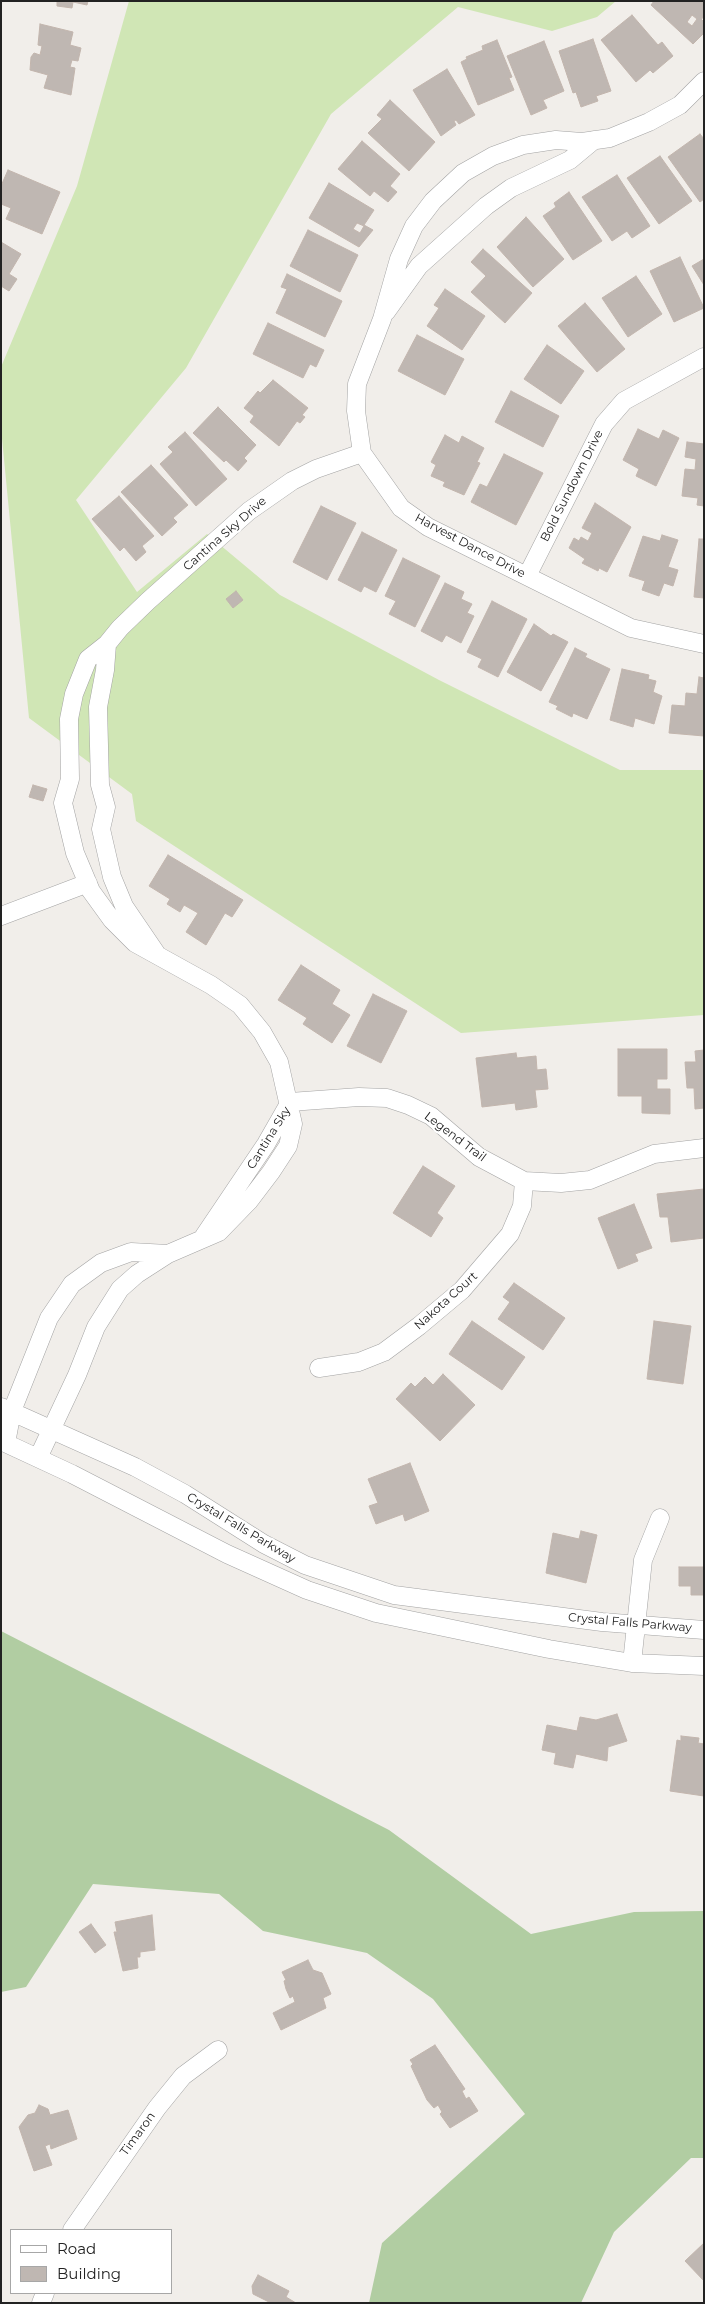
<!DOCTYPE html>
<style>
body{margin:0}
#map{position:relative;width:705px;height:2304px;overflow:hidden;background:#f1eeea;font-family:Montserrat,sans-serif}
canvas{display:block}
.frame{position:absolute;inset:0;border:2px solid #222;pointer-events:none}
.legend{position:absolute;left:10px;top:2229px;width:162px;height:65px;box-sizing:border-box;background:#fff;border:1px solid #a7a7a7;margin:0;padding:6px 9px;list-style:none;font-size:15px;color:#222}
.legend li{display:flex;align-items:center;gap:10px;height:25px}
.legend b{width:25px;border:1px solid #a7a7a7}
</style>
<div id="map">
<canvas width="705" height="2304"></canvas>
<div class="frame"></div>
<ul class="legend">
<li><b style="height:6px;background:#fff"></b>Road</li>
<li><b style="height:14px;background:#bfb7b2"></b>Building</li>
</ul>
</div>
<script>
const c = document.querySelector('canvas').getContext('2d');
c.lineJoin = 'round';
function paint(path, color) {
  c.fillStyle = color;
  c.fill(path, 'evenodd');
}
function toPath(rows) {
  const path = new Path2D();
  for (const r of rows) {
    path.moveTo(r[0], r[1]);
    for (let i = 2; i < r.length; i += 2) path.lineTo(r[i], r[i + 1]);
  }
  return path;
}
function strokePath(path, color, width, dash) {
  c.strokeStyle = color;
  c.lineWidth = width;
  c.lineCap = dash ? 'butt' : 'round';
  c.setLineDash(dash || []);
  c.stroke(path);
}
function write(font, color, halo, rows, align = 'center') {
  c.font = font + ' Montserrat,sans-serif';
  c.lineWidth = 4.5;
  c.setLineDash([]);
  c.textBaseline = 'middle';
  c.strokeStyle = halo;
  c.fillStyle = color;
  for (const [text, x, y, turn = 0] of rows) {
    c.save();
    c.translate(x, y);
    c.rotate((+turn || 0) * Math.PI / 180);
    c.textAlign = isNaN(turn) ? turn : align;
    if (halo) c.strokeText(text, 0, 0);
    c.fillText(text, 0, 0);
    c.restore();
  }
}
paint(toPath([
 [129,1,616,1,597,17,552,31,458,7,331,114,186,368,76,500,137,592,207,534,280,595,439,680,620,770,704,770,704,1015,461,1033,136,821,132,794,29,718,1,428,1,367,77,186]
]), '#d0e6b5');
paint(toPath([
 [1,1631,389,1830,531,1934,634,1912,704,1911,704,2158,691,2158,614,2232,581,2303,369,2303,382,2243,525,2114,433,1999,367,1953,263,1931,219,1894,93,1884,26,1987,1,1992]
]), '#b1cda2');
const building = toPath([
 [57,1,88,1,87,5,73,2,72,8,57,6,57,1],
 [654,1,704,1,704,17,701,19,704,22,704,33,693,44,651,5,654,1],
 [692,15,697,19,692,26,687,22,692,15],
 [632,15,658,45,662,42,673,56,653,73,650,70,636,82,601,40,632,15],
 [40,24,73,32,70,45,81,48,78,61,72,60,70,67,75,68,71,95,44,88,48,75,30,70,31,57,34,53,40,55,42,46,38,45,40,24],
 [593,39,611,91,596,96,598,101,581,107,576,92,573,93,559,51,593,39],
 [497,40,512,77,509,78,514,90,478,105,461,62,467,59,466,57,483,50,482,46,497,40],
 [544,41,564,91,543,100,547,108,531,115,507,56,544,41],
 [447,69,475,115,459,124,456,120,454,121,456,125,441,136,413,90,447,69],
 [390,100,435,142,409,171,368,133,382,119,377,115,390,100],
 [700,134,704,139,704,199,700,202,668,157,700,134],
 [362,141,400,174,390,186,397,192,388,202,374,191,370,196,338,169,362,141],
 [660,156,692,201,659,224,627,178,660,156],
 [8,170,60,192,42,234,6,219,11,208,1,204,1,186,8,170],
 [617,175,650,226,632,238,627,231,612,241,582,197,617,175],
 [329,183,374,210,364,225,373,230,359,247,309,218,329,183],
 [357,223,364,226,360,233,353,229,357,223],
 [569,192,602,241,573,260,543,216,556,207,554,203,569,192],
 [526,217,564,259,533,287,497,247,526,217],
 [308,230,358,255,340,292,290,266,308,230],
 [1,242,21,254,9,274,17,279,9,291,1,286,1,242],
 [483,249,532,293,505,323,471,292,486,276,471,262,483,249],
 [680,257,704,308,674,322,650,271,680,257],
 [704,259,704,285,692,266,704,259],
 [287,274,342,301,325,337,276,313,287,289,281,287,287,274],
 [636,276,662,314,628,337,602,298,636,276],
 [445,289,485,316,462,350,427,326,439,308,434,305,445,289],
 [585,303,625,349,597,372,558,326,585,303],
 [268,323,324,350,316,367,310,364,303,378,253,354,268,323],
 [417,335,464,359,445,395,398,371,417,335],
 [547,345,584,371,561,404,524,379,547,345],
 [273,380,308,408,302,415,305,417,300,423,297,421,279,446,250,422,254,416,244,408,258,391,260,393,273,380],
 [511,391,559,416,543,447,495,422,511,391],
 [218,407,256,445,244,458,247,461,238,471,226,460,224,462,193,433,218,407],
 [638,429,659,439,663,430,679,438,656,486,636,476,639,469,623,460,638,429],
 [185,432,227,479,196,506,160,464,173,452,168,447,185,432],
 [445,435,459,443,462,436,484,448,477,462,480,463,464,495,443,486,445,482,431,476,436,465,431,462,445,435],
 [687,442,704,444,704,506,697,505,698,498,682,496,685,469,695,470,696,459,685,457,687,442],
 [504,454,543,473,516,525,471,502,480,484,487,487,504,454],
 [151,465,188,505,173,518,177,522,162,536,121,492,151,465],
 [119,496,154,536,142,546,146,552,136,561,124,547,120,551,92,519,119,496],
 [595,503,631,527,607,572,599,568,598,571,582,563,585,559,569,548,574,538,579,541,581,537,588,541,592,533,582,528,595,503],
 [321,506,356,523,327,580,293,562,321,506],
 [362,532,397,550,376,592,364,586,361,592,338,580,362,532],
 [662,535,678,540,668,567,678,570,673,586,664,583,659,596,642,590,645,581,629,576,643,536,660,541,662,535],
 [699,539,704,539,704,598,694,597,699,539],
 [403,558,440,576,415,627,389,614,396,601,385,596,403,558],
 [445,583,464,592,461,599,472,604,467,613,474,616,461,643,446,635,442,642,421,631,445,583],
 [236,591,243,600,233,608,226,599,236,591],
 [492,601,527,619,498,677,478,667,482,659,467,652,492,601],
 [534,624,551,636,553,634,568,642,541,691,507,672,534,624],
 [575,648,587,654,585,657,610,669,587,719,573,713,572,717,556,709,558,706,549,702,575,648],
 [622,669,649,675,648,679,656,681,653,692,662,696,654,724,635,718,633,727,610,720,622,669],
 [699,677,704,678,704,736,669,733,672,705,685,706,686,693,697,694,699,677],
 [33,785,47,789,43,801,29,797,33,785],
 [168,855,243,900,232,917,225,913,206,945,186,932,198,913,184,905,180,912,167,904,170,899,149,886,168,855],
 [301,965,340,990,332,1004,350,1015,332,1043,303,1024,307,1018,278,1000,301,965],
 [373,994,407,1011,381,1063,347,1046,373,994],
 [618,1049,667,1049,667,1079,657,1079,657,1089,670,1089,670,1114,642,1113,642,1096,618,1096,618,1049],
 [704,1050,704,1108,695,1109,694,1088,687,1088,685,1062,696,1062,695,1051,704,1050],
 [516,1053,517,1058,536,1056,537,1070,546,1069,548,1089,535,1090,537,1107,516,1110,515,1103,482,1107,476,1058,516,1053],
 [423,1166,455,1186,437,1213,443,1218,431,1237,393,1213,423,1166],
 [704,1189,704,1238,671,1242,668,1217,660,1217,657,1194,704,1189],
 [634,1204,652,1248,635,1254,638,1261,618,1269,598,1218,634,1204],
 [514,1283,565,1318,543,1350,498,1319,510,1302,503,1297,514,1283],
 [472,1321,525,1357,502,1390,449,1354,472,1321],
 [654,1321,691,1326,683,1384,647,1379,654,1321],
 [443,1374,475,1405,440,1441,396,1399,411,1383,415,1387,425,1377,433,1385,443,1374],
 [410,1463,429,1511,405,1521,403,1514,376,1524,369,1506,378,1503,368,1479,410,1463],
 [581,1531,597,1535,586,1583,546,1573,553,1533,579,1539,581,1531],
 [679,1567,704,1567,704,1595,691,1595,691,1586,679,1586,679,1567],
 [617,1714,627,1741,608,1747,607,1761,576,1754,573,1768,554,1764,556,1753,542,1750,547,1725,577,1731,580,1717,596,1720,617,1714],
 [681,1736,699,1738,698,1743,704,1744,704,1796,670,1791,677,1740,681,1741,681,1736],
 [152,1915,155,1950,140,1952,140,1957,137,1957,138,1968,123,1971,114,1932,117,1932,115,1922,152,1915],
 [91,1924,106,1945,95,1953,79,1932,91,1924],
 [308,1960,313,1970,322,1973,331,1994,323,1998,326,2008,281,2030,273,2013,295,2002,293,1996,290,1998,286,1989,284,1981,286,1980,282,1972,308,1960],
 [435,2045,465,2089,462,2091,466,2099,469,2097,478,2111,450,2128,440,2114,442,2112,438,2105,434,2108,427,2100,411,2066,413,2064,410,2060,435,2045],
 [39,2105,48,2109,50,2115,68,2110,77,2139,51,2149,50,2144,45,2146,52,2165,34,2171,19,2127,28,2115,35,2113,39,2105],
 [704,2243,704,2281,685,2261,704,2243],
 [258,2275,289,2291,286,2297,296,2303,271,2303,253,2294,252,2286,258,2275]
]);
paint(building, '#bfb7b2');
strokePath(building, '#c2b5ad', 1);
const minor = toPath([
 [704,81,680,105,649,122,610,138,582,142,556,140,523,145,493,156,463,173,433,201,414,226,399,259,382,319,357,384,356,411,362,453,401,508,428,527,631,628,704,644],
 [386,312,419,266,486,206,511,188,570,160,594,140],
 [527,576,604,424,624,401,704,357],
 [107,644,105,670,98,707,100,785,106,807,101,829,112,877,124,906,156,953],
 [1,916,88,883],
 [290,1102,359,1097,387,1098,408,1105,431,1116,479,1157,524,1181,561,1183,590,1180,654,1154,704,1148],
 [204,1236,266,1144,290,1102],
 [319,1368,359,1362,384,1352,419,1326,462,1290,510,1234,522,1206,524,1181],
 [1,1407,135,1467,185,1494,264,1544,305,1565,394,1595,602,1622,704,1630],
 [1,1441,72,1474,227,1554,307,1590,376,1613,549,1649,632,1663,704,1666],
 [6,1443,12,1411,49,1318,72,1284,101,1263,131,1252,168,1254],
 [38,1458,77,1375,96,1327,120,1289,137,1274,168,1254,219,1232,249,1201,271,1172,288,1146,293,1124,279,1062,262,1032,240,1005,211,985,135,943,112,920,91,891,75,853,63,803,70,779,69,719,74,694,88,659,107,644,120,628,148,601,249,511,292,481,316,469,362,453],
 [632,1663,643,1560,660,1518],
 [72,2230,157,2108,183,2076,218,2050],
 [41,2303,45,2293]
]);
strokePath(minor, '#a3a3a3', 19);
strokePath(minor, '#fff', 18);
write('12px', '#222', '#fff', [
 ["Bold Sundown Drive",572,486,-63],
 ["Cantina Sky Drive",225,534,-41],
 ["Harvest Dance Drive",470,546,28],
 ["Legend Trail",455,1137,37],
 ["Cantina Sky",269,1138,-58],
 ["Nakota Court",446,1301,-42],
 ["Crystal Falls Parkway",241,1528,31],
 ["Crystal Falls Parkway",630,1623,5],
 ["Timaron",138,2134,-54]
]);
</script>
